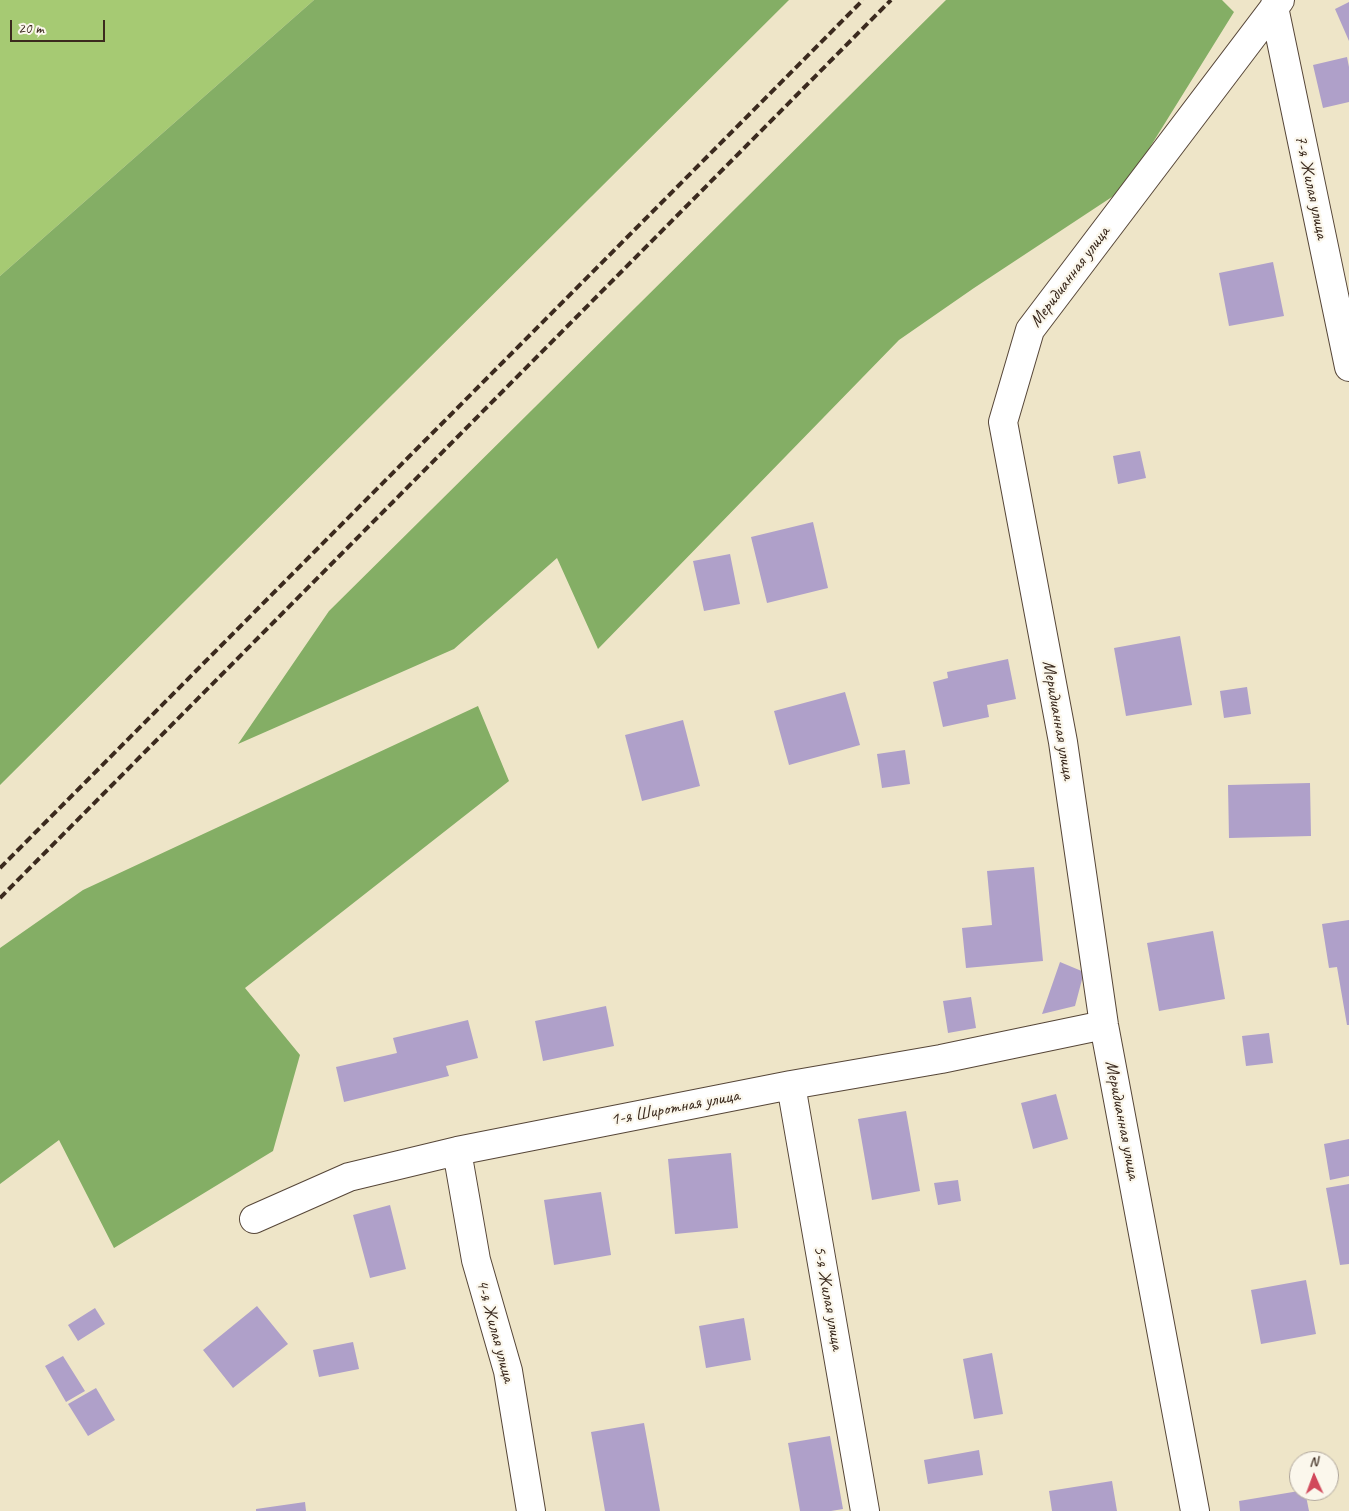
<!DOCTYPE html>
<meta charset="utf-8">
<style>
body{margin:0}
#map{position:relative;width:1349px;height:1511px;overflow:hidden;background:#eee5c8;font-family:Caveat,sans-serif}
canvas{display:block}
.north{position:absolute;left:1289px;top:1451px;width:50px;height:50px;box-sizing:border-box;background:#fbf7ec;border:1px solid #aea59a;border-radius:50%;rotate:358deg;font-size:14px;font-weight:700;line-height:20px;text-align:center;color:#3b2a1e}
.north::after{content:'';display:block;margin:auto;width:18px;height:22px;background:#d1495b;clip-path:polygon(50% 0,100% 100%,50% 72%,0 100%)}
.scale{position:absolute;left:10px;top:20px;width:95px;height:22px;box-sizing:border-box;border:2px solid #3b2a1e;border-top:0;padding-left:6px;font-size:15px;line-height:18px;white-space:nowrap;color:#3b2a1e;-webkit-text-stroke:4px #fbf7ec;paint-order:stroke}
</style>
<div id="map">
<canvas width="1349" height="1511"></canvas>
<div class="north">N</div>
<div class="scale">20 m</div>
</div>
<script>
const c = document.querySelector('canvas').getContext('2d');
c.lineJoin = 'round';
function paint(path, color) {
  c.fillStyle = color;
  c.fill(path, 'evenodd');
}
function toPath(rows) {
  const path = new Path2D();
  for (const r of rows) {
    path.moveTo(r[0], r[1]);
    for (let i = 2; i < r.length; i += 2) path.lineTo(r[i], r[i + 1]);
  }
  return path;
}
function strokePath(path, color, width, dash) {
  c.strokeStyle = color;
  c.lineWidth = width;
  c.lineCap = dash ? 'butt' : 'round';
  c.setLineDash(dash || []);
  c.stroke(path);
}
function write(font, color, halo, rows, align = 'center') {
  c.font = font + ' Caveat,sans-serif';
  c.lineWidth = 4.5;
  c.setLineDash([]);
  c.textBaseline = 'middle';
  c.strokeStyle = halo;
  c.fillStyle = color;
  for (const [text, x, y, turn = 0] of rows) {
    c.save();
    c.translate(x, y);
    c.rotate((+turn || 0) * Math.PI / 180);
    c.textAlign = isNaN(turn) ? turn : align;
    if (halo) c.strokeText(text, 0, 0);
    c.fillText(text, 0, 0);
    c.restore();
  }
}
paint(toPath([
 [0,0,314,0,0,276]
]), '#a6ca73');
paint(toPath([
 [314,0,789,0,0,785,0,276],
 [946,0,1222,0,1234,12,1124,189,974,288,899,340,598,649,557,558,454,649,238,744,329,611],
 [478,706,509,781,245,988,300,1055,273,1151,114,1248,59,1140,0,1184,0,948,83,890]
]), '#84ae65');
paint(toPath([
 [1349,2,1349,41,1335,9],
 [1347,57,1349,67,1349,102,1323,108,1313,65],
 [1273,262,1284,316,1229,326,1219,273],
 [1140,451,1146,478,1118,484,1113,456],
 [813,522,828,588,767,603,751,537],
 [730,554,740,604,704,611,693,561],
 [1180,636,1192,705,1126,716,1114,648],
 [1008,659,1016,699,987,705,989,717,943,727,933,682,948,678,947,672],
 [1247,687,1251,714,1224,718,1220,691],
 [845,692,860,745,789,765,774,711],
 [683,720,700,786,642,801,625,735],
 [905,750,910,784,882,788,877,754],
 [1310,783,1311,836,1229,838,1228,785],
 [1034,867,1043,961,966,968,962,928,992,925,987,871],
 [1349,920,1349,1025,1347,1025,1337,967,1329,968,1322,924],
 [1213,931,1225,999,1159,1011,1147,943],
 [1060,962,1084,972,1075,1006,1042,1014],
 [971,997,976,1028,948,1033,943,1001],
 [606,1006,614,1046,543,1061,535,1021],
 [468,1020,478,1058,446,1066,449,1076,344,1102,336,1067,397,1053,393,1038],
 [1269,1033,1273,1063,1246,1066,1242,1036],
 [1056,1094,1068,1139,1033,1149,1021,1103],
 [906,1111,920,1191,872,1200,858,1119],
 [1349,1139,1349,1176,1330,1180,1324,1144],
 [731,1153,738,1228,675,1234,668,1159],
 [958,1180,961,1201,938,1205,934,1183],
 [1349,1184,1349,1264,1340,1265,1326,1188],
 [601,1192,611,1255,554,1265,544,1200],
 [390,1205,406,1269,370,1278,353,1215],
 [1306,1280,1316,1334,1261,1344,1251,1290],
 [257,1306,288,1344,233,1388,203,1350],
 [95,1308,105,1324,78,1341,68,1325],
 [744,1318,751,1360,706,1368,699,1326],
 [353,1342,359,1369,319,1377,313,1350],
 [992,1353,1003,1414,974,1419,963,1359],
 [63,1356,85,1391,66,1402,45,1366],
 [96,1388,115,1420,88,1436,68,1404],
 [644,1423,660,1511,605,1511,591,1432],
 [830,1436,843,1509,831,1511,800,1511,788,1443],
 [979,1450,983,1475,928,1484,924,1460],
 [1112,1481,1117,1511,1052,1511,1049,1491],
 [1299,1491,1305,1491,1309,1511,1240,1511,1239,1501],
 [305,1502,306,1511,256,1511,256,1509]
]), '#afa0c9');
const minor = toPath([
 [1274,7,1349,367],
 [791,1085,865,1511],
 [457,1151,476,1260,508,1371,531,1511],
 [254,1219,349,1177,457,1151,791,1085,941,1059,1104,1025],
 [1195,1511,1104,1025,1063,742,1003,422,1030,330,1280,0]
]);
strokePath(minor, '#564638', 30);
strokePath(minor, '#fff', 28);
strokePath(toPath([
 [0,868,863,0],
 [0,898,891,0]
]), '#3b2a1e', 4, [8, 4]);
write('18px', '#3b2a1e', '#fbf7ec', [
 ["7-я Жилая улица",1311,187,78],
 ["Меридианная улица",1070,277,-53],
 ["Меридианная улица",1058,720,80],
 ["1-я Широтная улица",675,1108,-11],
 ["Меридианная улица",1122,1120,79],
 ["5-я Жилая улица",828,1298,80],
 ["4-я Жилая улица",495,1331,75]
]);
</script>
